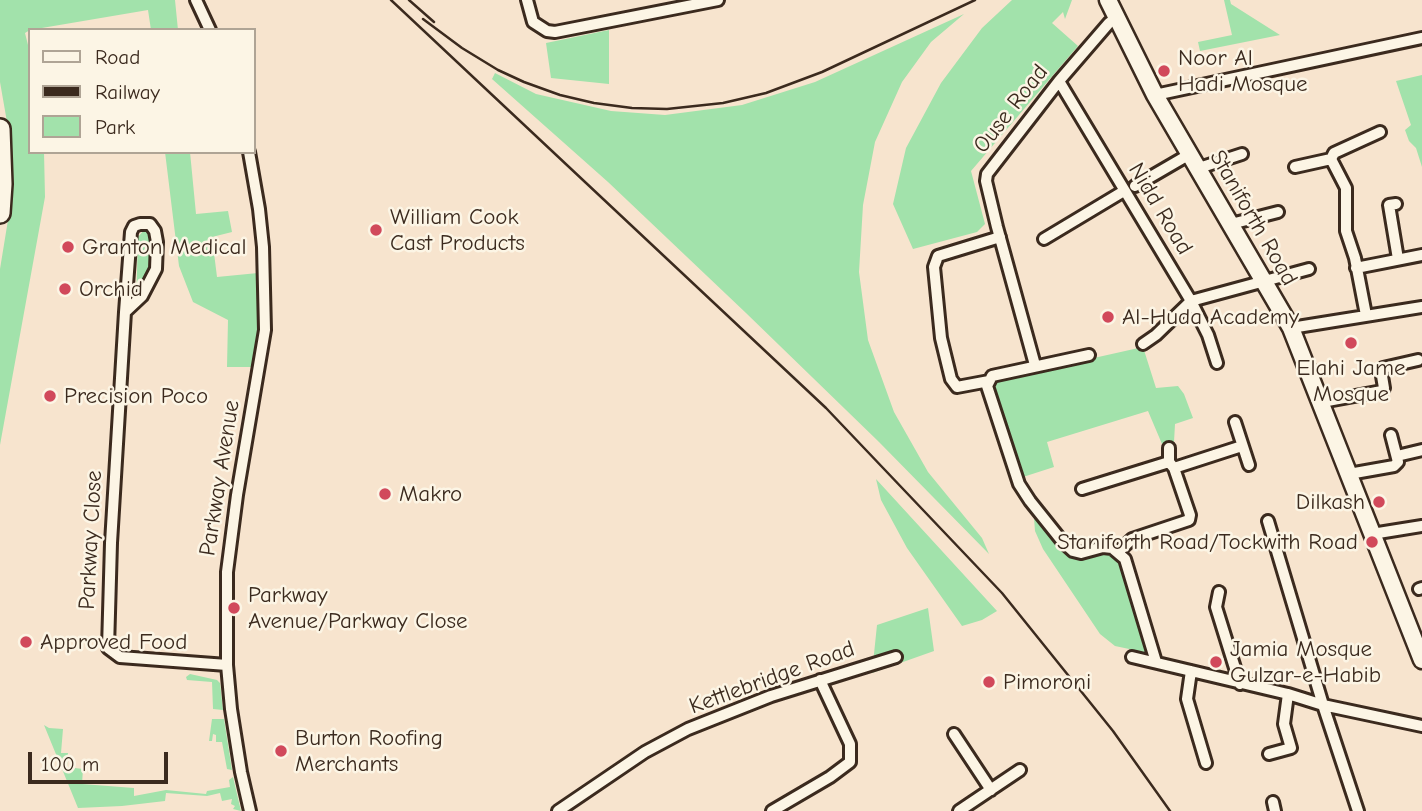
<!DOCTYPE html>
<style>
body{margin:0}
#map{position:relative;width:1422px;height:811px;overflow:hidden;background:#f7e4ce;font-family:"Comic Neue",sans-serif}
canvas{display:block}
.legend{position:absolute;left:28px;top:28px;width:228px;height:126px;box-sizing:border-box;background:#fcf5e5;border:2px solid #afa495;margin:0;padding:9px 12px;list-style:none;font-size:21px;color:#3b2a1e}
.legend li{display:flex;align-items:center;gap:14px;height:35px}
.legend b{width:35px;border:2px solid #afa495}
.scale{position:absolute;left:28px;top:752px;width:140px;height:32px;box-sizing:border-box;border:4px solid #3b2a1e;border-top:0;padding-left:9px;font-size:21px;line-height:24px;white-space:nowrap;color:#3b2a1e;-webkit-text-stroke:5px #fcf5e5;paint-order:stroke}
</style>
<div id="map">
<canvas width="1422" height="811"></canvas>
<ul class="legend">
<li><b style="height:9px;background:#fcf5e5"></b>Road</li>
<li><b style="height:9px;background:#3b2a1e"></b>Railway</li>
<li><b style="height:19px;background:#a2e2ab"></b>Park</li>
</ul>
<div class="scale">100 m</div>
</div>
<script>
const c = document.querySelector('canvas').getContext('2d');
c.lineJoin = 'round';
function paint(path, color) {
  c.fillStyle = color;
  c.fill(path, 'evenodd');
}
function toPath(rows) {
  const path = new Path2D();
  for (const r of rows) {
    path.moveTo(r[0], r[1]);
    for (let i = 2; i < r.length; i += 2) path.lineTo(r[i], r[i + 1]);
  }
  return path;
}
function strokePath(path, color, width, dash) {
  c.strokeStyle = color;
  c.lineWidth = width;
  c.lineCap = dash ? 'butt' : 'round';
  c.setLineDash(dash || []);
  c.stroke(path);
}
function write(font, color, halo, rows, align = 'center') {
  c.font = font + ' "Comic Neue",sans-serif';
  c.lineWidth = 5;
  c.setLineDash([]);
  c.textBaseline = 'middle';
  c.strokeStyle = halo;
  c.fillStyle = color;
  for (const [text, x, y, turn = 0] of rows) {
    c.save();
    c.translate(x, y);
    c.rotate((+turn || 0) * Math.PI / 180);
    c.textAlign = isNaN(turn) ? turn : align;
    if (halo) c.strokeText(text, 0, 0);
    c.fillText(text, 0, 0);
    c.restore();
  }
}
paint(toPath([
 [0,0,175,0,178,30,151,30,148,10,30,30,25,33,30,53,30,152,44,152,45,197,0,445,0,269,8,220,11,173,7,122,0,82],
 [1012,0,1072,0,1065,19,1063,12,1052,23,1078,46,971,171,985,224,977,232,913,249,893,204,906,148,941,83,982,28],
 [1224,0,1230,0,1231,4,1280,35,1200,51,1198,42,1232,35],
 [964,14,931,42,902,82,875,142,863,205,859,272,868,340,894,412,928,472,982,538,989,554,879,442,746,313,608,182,492,79,495,73,536,94,611,111,665,115,742,105,815,82],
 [609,30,609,84,551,78,546,43],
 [1422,75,1422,167,1416,148,1409,141,1405,130,1411,125,1396,81],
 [165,152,190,152,196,214,228,211,232,232,212,237,217,277,258,273,261,316,254,367,227,367,228,320,193,302,179,266],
 [149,228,154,232,154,271,136,305,138,237,144,230],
 [1143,347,1156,388,1178,386,1184,394,1193,418,1175,424,1174,442,1162,444,1148,411,1047,442,1054,467,1023,477,994,392,996,383,1000,379],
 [876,479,997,611,982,620,962,626,907,548,881,500],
 [1034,518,1062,550,1077,557,1106,552,1113,554,1119,561,1148,653,1115,646,1100,634,1043,549,1035,531],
 [928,608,934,651,872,673,877,625],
 [190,674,217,680,220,683,223,710,213,709,212,682,187,680,186,677],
 [212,719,224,719,232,770,227,769,222,742,216,742,216,735,213,734,212,741,209,741],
 [44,725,49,728,63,729,61,753,68,753,67,767,83,769,82,784,134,788,134,796,166,790,206,794,207,791,230,787,229,780,233,777,241,811,233,809,235,806,231,804,232,799,222,801,220,793,207,796,166,793,165,801,122,806,78,808]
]), '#a2e2ab');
const street = toPath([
 [196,0,210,30],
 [527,0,533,22,547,31,555,32,718,0],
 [1059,81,1191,301,1208,335,1217,363],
 [1155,95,1422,38],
 [249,152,259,209,263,247,265,330,237,495,227,572,227,665,231,709,241,772,250,811],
 [1331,159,1346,188,1346,231,1355,258,1366,315],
 [1295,167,1331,159,1334,153,1380,132],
 [1199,168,1242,154],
 [1135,186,1190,154],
 [1396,204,1389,205,1398,259],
 [1231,224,1278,212],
 [1044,239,1124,191],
 [1356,268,1422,255],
 [125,312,142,296,156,269,157,242,155,231,150,224,140,224,134,226,131,232,125,312,111,543,108,648,120,657,227,665],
 [1291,328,1422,307],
 [1143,344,1156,335,1191,301,1309,269],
 [1089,355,992,376,987,386,1019,484,1030,501,1062,541,1073,551,1081,553,1103,547,1112,548,1125,559,1156,662],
 [1035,365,997,227,986,181,987,174,1059,81,1109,23,1116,18],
 [989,381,957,387,951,379,941,338,934,267,938,256,1000,237],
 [1322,402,1382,391,1384,388,1381,370,1383,368,1418,360],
 [1235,422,1249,465],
 [1397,456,1422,450],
 [1174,468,1242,446],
 [1349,474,1394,466,1398,462,1391,435],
 [1082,489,1169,462],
 [1268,521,1323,705,1358,811],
 [1372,534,1422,526],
 [1118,552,1132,539,1189,520,1190,515,1174,468,1169,462,1169,448],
 [1419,589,1422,588],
 [1219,592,1216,607,1240,684],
 [1132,657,1288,694,1323,705,1422,726],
 [1191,671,1187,699,1206,763],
 [954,734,991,790],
 [1269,754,1291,748,1284,724,1288,694],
 [1273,802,1275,811],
 [558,811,645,752,688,729,771,696,896,657],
 [772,811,830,777,850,762,850,744,820,680],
 [959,811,1020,770]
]);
const secondary = toPath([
 [1108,0,1155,95,1291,328,1422,660]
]);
const highway = toPath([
 [0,129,2,184,0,213]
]);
strokePath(street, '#3b2a1e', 16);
strokePath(secondary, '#3b2a1e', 21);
strokePath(highway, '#3b2a1e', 24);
strokePath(street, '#fcf5e5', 10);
strokePath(secondary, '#fcf5e5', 16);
strokePath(highway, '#fcf5e5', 19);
strokePath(toPath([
 [391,0,826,408,1002,593,1113,731,1170,811],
 [409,0,434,22],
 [423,19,462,48,498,70,524,82,560,95,594,103,632,108,667,109,723,103,766,93,822,72,975,0]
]), '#3b2a1e', 2.5);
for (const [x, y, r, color] of [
 [1164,71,7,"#d1495b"],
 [376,230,7,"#d1495b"],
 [68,247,7,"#d1495b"],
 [65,289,7,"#d1495b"],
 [1108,317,7,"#d1495b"],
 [1351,343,7,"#d1495b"],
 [50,396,7,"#d1495b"],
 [385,494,7,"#d1495b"],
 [1379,502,7,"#d1495b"],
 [1372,542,7,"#d1495b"],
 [234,608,7,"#d1495b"],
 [26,642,7,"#d1495b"],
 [1216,662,7,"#d1495b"],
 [989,682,7,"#d1495b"],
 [281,751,7,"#d1495b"]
]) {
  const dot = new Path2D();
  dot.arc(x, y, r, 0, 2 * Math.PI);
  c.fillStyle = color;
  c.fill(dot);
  strokePath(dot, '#fcf5e5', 2.5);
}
write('23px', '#3b2a1e', '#fcf5e5', [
 ["Noor Al",1178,58],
 ["Hadi Mosque",1178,84],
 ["William Cook",390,217],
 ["Cast Products",390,243],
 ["Granton Medical",82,247],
 ["Orchid",79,289],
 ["Al-Huda Academy",1122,317],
 ["Elahi Jame",1351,368,"center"],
 ["Mosque",1351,394,"center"],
 ["Precision Poco",64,396],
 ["Makro",399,494],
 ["Dilkash",1365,502,"right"],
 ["Staniforth Road/Tockwith Road",1358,542,"right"],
 ["Parkway",248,595],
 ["Avenue/Parkway Close",248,621],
 ["Approved Food",40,642],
 ["Jamia Mosque",1230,649],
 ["Gulzar-e-Habib",1230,675],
 ["Pimoroni",1003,682],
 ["Burton Roofing",295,738],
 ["Merchants",295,764]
], 'left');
write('23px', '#3b2a1e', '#fcf5e5', [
 ["Ouse Road",1011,109,-52],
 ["Nidd Road",1160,209,59],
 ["Staniforth Road",1253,218,60],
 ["Parkway Avenue",220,478,-81],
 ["Parkway Close",91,540,-87],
 ["Kettlebridge Road",772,678,-20]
]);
</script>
